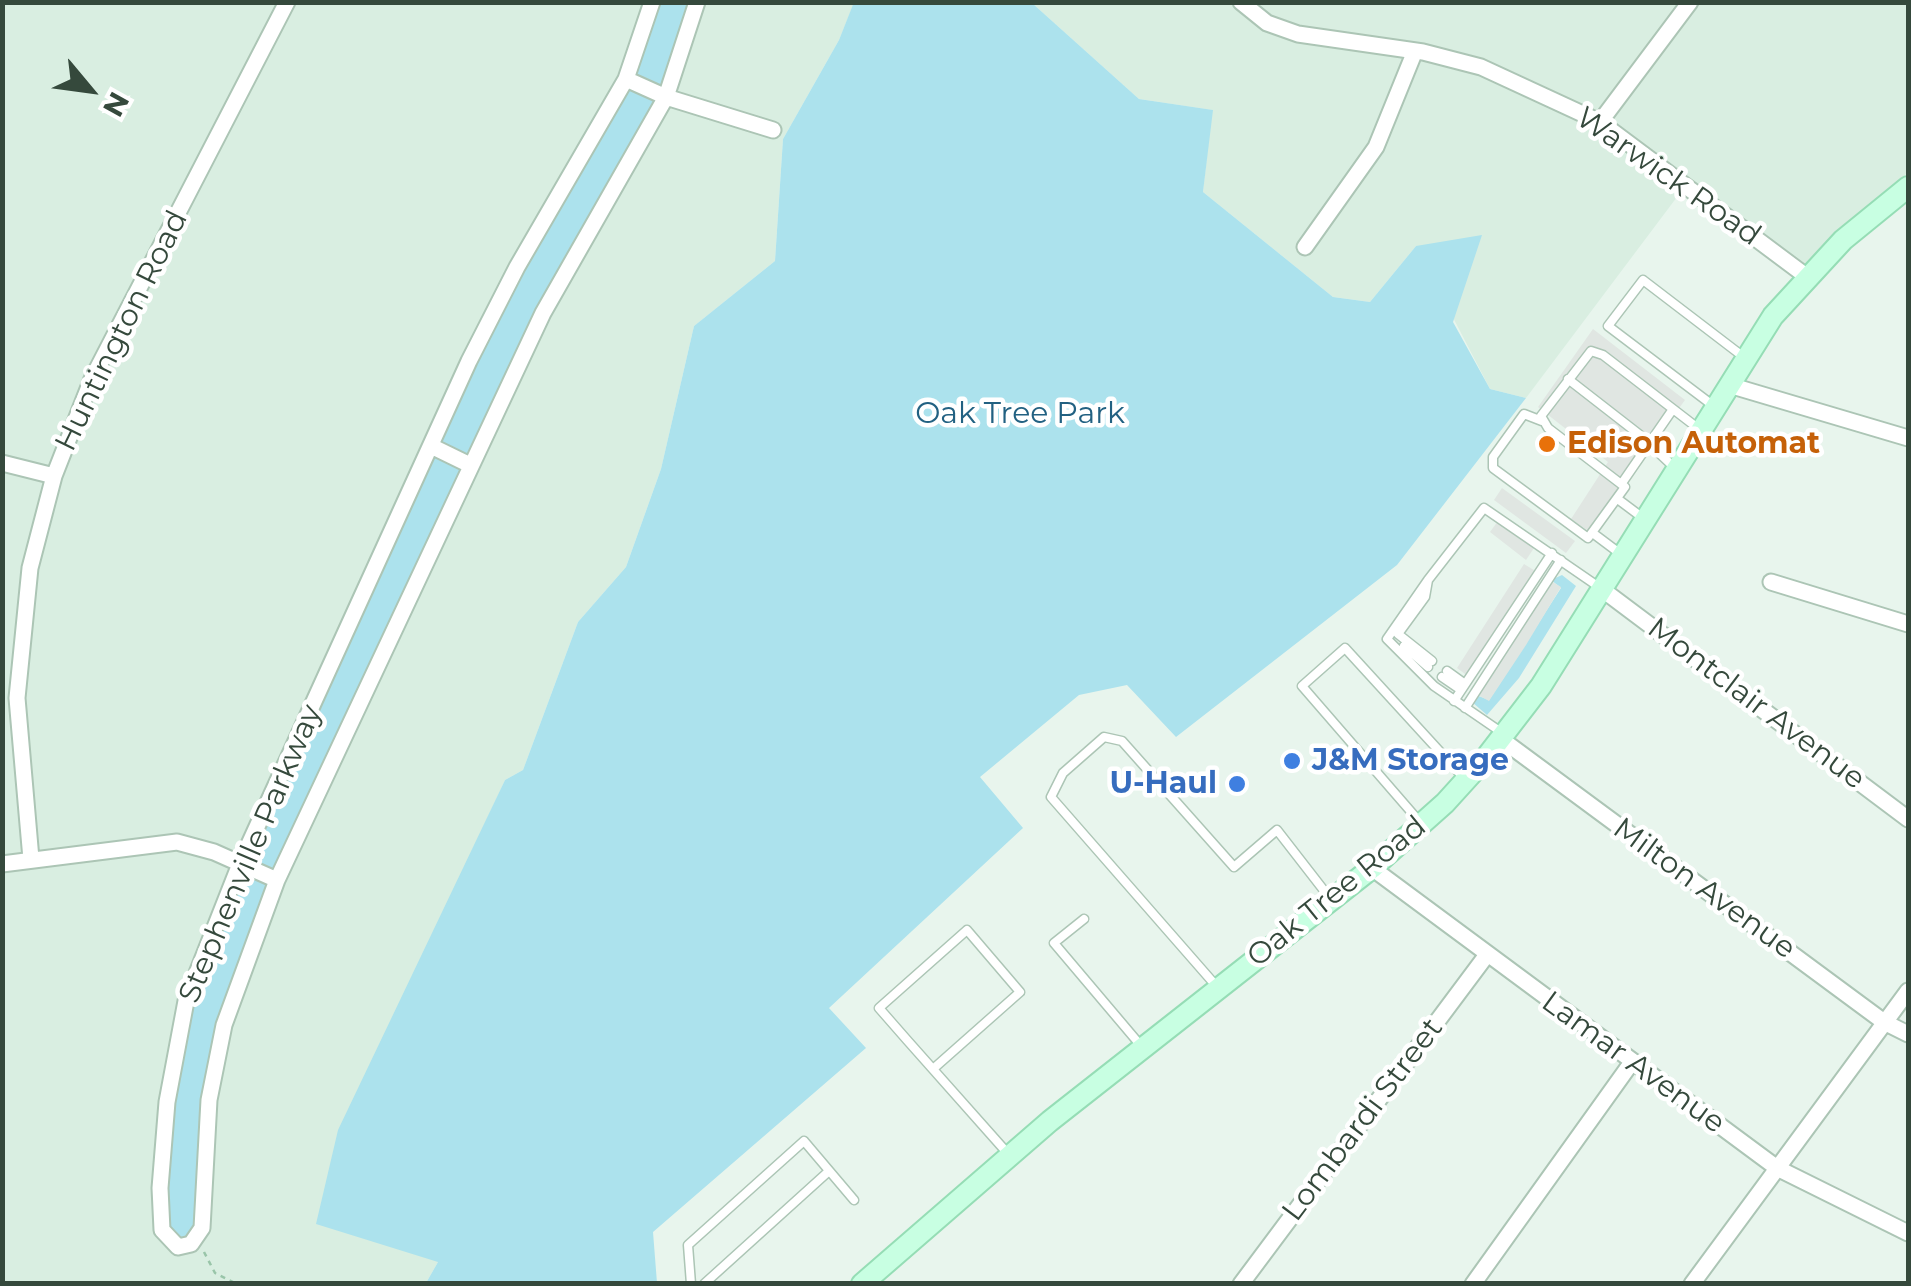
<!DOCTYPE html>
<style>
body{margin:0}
#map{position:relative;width:1911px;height:1286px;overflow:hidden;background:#e8f5ed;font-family:Montserrat,sans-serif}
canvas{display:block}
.frame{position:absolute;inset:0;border:5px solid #35493c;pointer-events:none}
.north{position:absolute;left:40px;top:40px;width:100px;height:100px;-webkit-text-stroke:8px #fff;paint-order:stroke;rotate:119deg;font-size:28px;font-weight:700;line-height:40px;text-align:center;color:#35493c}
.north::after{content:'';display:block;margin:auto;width:35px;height:45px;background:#35493c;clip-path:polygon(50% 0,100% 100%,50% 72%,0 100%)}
</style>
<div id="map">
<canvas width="1911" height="1286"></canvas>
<div class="frame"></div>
<div class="north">N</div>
</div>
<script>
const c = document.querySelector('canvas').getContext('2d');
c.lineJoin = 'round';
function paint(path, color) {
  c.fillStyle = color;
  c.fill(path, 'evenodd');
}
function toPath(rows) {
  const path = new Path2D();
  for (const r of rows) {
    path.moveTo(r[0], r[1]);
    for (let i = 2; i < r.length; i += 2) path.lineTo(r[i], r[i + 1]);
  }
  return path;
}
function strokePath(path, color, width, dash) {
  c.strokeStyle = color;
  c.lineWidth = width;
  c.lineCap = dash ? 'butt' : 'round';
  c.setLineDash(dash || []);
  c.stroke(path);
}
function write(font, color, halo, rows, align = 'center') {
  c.font = font + ' Montserrat,sans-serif';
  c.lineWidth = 9;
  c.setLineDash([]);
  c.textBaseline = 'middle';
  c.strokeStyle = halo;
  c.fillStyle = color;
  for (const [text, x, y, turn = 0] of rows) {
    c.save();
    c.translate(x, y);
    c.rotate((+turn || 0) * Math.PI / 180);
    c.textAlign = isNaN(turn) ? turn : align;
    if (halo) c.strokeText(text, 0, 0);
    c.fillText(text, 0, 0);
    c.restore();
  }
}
paint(toPath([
 [3,3,854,3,839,40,783,139,775,261,694,326,661,469,626,567,578,622,523,770,505,780,453,893,438,1262,426,1283,3,1284],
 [1032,3,1908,3,1908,172,1806,276,1686,185,1526,398,1490,389,1416,246,1370,302,1333,297,1203,192,1212,110,1139,99]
]), '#d9eee1');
paint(toPath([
 [854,2,1032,3,1139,99,1213,110,1203,192,1333,297,1370,302,1416,246,1482,235,1453,322,1490,389,1526,398,1397,565,1176,737,1127,685,1079,695,980,777,1023,828,829,1008,866,1048,653,1232,657,1283,426,1283,438,1262,316,1224,338,1130,505,780,523,770,578,622,626,567,661,469,694,326,775,261,783,139,839,40],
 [652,3,697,3,680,64,574,256,277,880,224,1025,197,1238,171,1242,160,1221,186,1001,469,361,626,80],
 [1562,575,1576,586,1519,678,1487,715,1472,702,1476,695,1489,700,1561,588,1551,580]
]), '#ace2ed');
paint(toPath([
 [1593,329,1685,400,1590,532,1571,519,1608,462,1538,407],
 [1502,488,1575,541,1566,553,1494,500],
 [1498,521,1534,548,1526,560,1490,532],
 [1524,564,1537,572,1469,677,1457,668],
 [1551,581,1561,587,1526,645,1489,701,1476,694]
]), '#e0e6e2');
const service = toPath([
 [1568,379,1640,435,1676,469],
 [1715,407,1608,326,1643,280,1745,358],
 [1542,421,1524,414,1493,457,1493,468,1588,538,1625,487,1548,428,1541,416,1591,351,1603,355,1699,429],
 [1622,483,1673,409],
 [1619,500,1643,518],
 [1594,534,1622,555],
 [1428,580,1387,639,1434,686,1501,732],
 [1404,646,1428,667],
 [1432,661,1398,634,1425,597,1428,580,1484,508,1599,587],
 [1447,671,1465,684],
 [1442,677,1461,690],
 [1454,701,1552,553],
 [1465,708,1561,560],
 [1419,821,1302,686,1345,648,1463,777],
 [1084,919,1054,943,1142,1047],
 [1218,988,1051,797,1063,773,1104,737,1122,741,1234,867,1277,830,1329,897],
 [933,1069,1020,992,967,930,879,1008,907,1040,1010,1156],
 [691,1284,688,1245,804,1141,854,1200],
 [704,1284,829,1171]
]);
const minor = toPath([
 [652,2,626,79,517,267,469,361,240,864,186,1001,167,1102,160,1188,162,1230,178,1247,191,1244,202,1228,209,1100,224,1025,277,880,543,313,666,97,697,2],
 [1241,2,1267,23,1298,34,1423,52,1481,67,1600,122,1806,276],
 [626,79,666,97,773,130],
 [1600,122,1690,2],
 [1305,247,1376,147,1415,51],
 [1729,385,1908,438],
 [431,446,470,465],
 [2,463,54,476],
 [1771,582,1908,624],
 [1603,590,1908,819],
 [1501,739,1884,1022,1908,1034],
 [31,859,17,698,30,568,54,476,92,379,287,2],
 [2,864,177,842,214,852,277,880],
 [1372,868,1777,1168,1908,1233],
 [1241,1284,1486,956],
 [1473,1284,1632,1062],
 [1692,1284,1908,991]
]);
const secondary = toPath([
 [862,1284,1050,1121,1372,868,1445,803,1484,760,1541,686,1773,316,1843,240,1908,187]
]);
strokePath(service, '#acc5b5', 11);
strokePath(minor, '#acc5b5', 19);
strokePath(secondary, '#95ddb5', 24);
strokePath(toPath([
 [204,1252,215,1273,237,1284]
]), '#99c5a9', 2.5, [5, 5]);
strokePath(service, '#fff', 8);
strokePath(minor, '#fff', 15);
strokePath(secondary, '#c8ffe2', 20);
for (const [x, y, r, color] of [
 [1547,444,10,"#e8710a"],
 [1292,761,10,"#3f7fe0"],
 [1237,784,10,"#3f7fe0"]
]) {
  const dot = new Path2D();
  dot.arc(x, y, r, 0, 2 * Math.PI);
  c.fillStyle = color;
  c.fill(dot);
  strokePath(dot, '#fff', 4);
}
write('30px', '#35493c', '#fff', [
 ["Warwick Road",1668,177,35],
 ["Huntington Road",122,331,-64],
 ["Montclair Avenue",1756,704,37],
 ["Stephenville Parkway",251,854,-67],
 ["Milton Avenue",1704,889,36],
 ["Oak Tree Road",1337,892,-39],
 ["Lamar Avenue",1633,1063,36],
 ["Lombardi Street",1363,1120,-53]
]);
write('30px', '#226182', '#fff', [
 ["Oak Tree Park",1020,414]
]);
write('bold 30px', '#c56008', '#fff', [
 ["Edison Automat",1567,444]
], 'left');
write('bold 30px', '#366cbe', '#fff', [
 ["J&M Storage",1312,761],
 ["U-Haul",1217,784,"right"]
], 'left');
</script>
